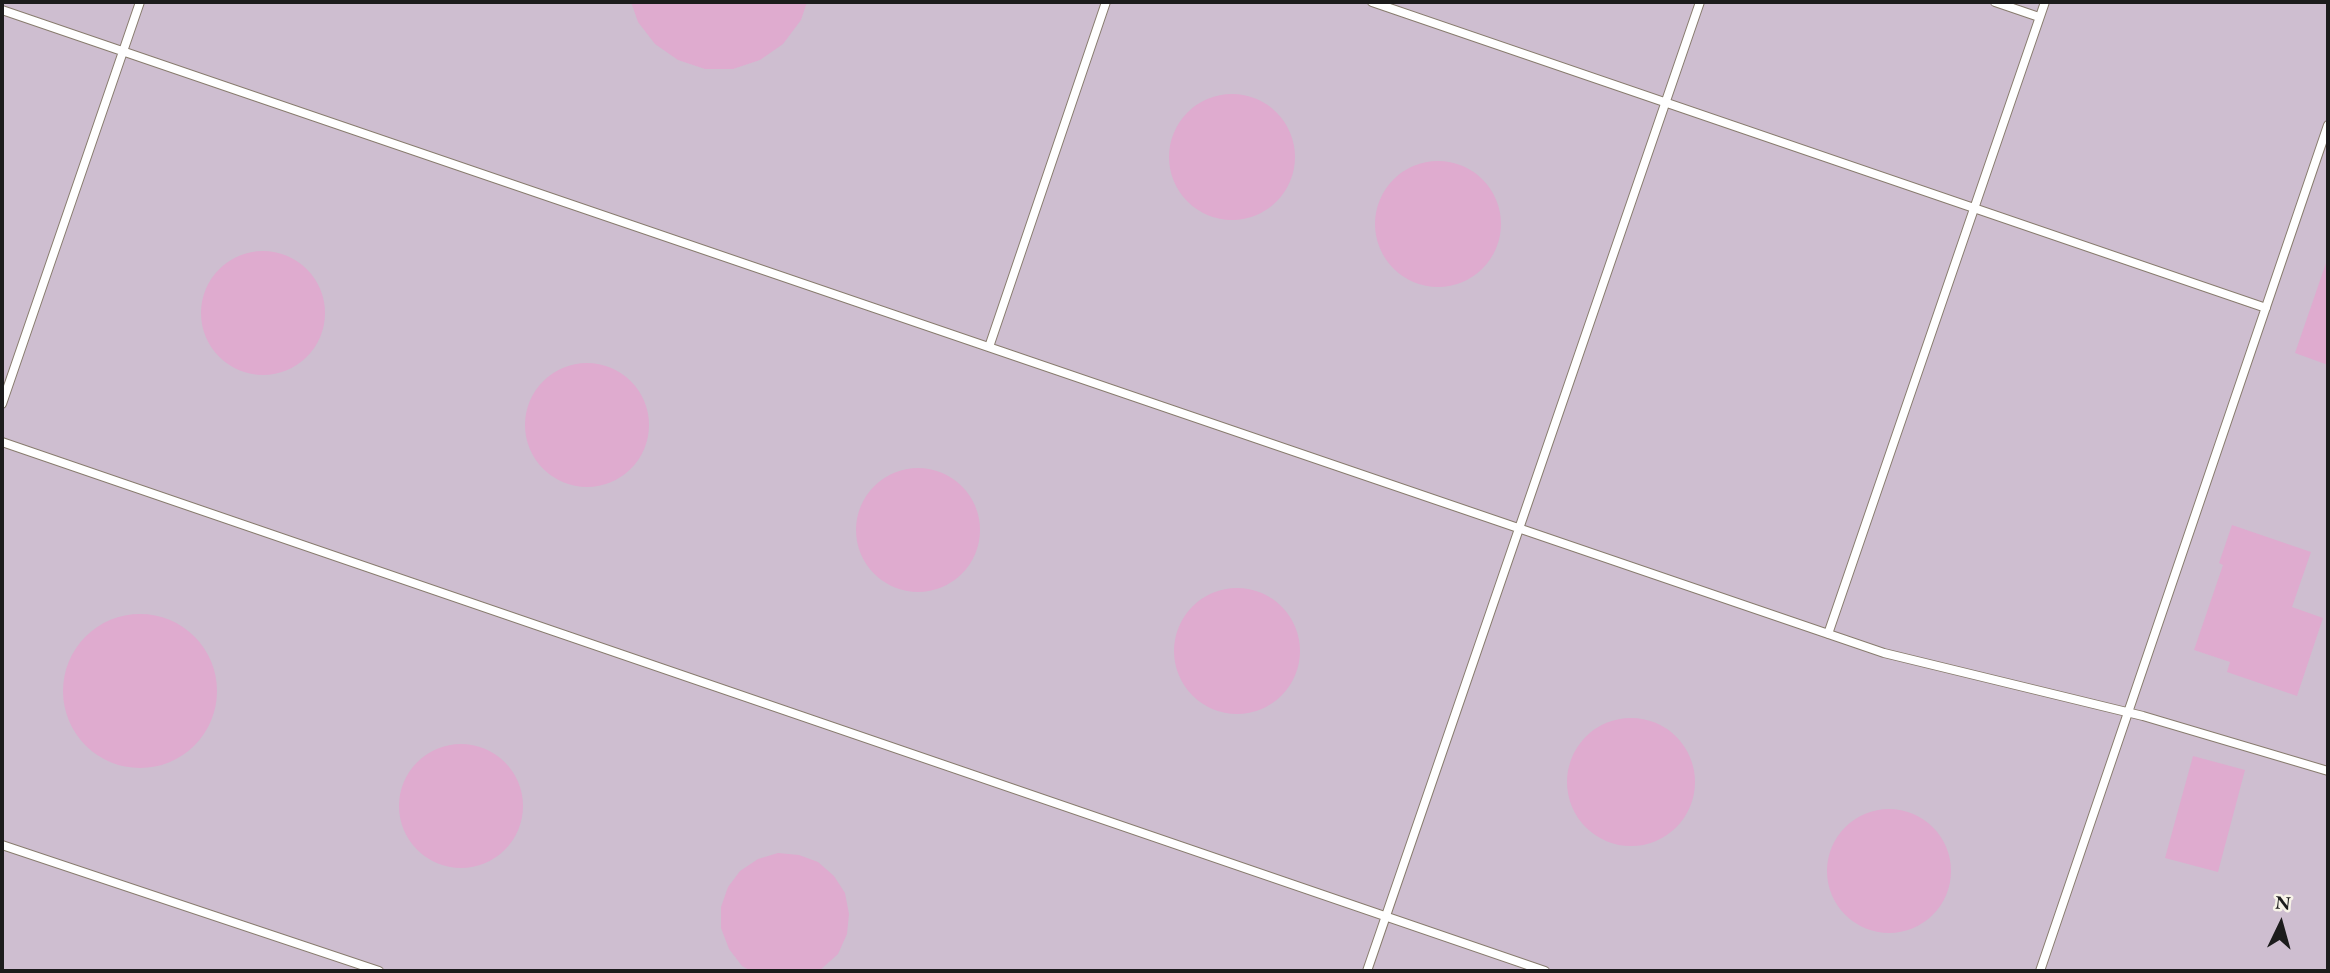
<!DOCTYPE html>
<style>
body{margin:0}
#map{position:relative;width:2330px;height:973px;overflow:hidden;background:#f3ddc0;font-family:"EB Garamond",serif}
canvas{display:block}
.frame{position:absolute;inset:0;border:4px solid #1c1c1c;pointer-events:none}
.north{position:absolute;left:2246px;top:889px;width:70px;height:70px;-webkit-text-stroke:5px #f7f3e8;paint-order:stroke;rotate:5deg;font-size:19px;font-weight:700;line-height:28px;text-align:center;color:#1c1c1c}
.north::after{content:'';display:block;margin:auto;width:24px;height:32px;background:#1c1c1c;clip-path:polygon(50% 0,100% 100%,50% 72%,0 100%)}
</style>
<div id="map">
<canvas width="2330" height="973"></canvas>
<div class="frame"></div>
<div class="north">N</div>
</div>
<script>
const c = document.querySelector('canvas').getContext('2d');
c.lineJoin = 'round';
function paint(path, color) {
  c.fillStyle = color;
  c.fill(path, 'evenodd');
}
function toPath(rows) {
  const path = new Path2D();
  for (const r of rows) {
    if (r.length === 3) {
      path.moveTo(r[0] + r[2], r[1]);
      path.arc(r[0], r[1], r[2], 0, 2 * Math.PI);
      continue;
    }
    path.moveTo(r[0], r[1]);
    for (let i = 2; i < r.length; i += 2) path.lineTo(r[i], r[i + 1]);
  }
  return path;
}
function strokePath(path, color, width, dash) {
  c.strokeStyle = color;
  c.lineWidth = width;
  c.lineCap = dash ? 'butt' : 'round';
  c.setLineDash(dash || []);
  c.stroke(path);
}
paint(toPath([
 [2,2,2328,2,2328,971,2,971]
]), '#cebed0');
paint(toPath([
 [631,2,807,2,801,20,783,44,760,60,733,69,705,69,678,60,655,44,638,22],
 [1232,157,63],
 [1438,224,63],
 [263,313,62],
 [2326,263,2328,263,2328,365,2295,353],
 [587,425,62],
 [918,530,62],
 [2232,525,2311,552,2292,607,2323,618,2297,696,2227,672,2230,662,2194,650,2223,565,2219,563],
 [1237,651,63],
 [140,691,77],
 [1631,782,64],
 [461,806,62],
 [2193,756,2245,770,2218,872,2165,858],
 [1889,871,62],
 [778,853,799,855,818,862,834,876,845,893,849,914,847,934,838,954,819,971,751,971,742,966,729,949,721,928,721,907,728,887,740,871,758,859]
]), '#dfabcf');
const lane = toPath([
 [1372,2,2266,308],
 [1995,2,2039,17],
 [2,10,1884,653,2143,716,2328,771],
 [989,347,1106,2],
 [2,404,140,2],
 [2,442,1545,971],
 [1828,634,2045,2],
 [2,845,379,971],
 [1367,971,1700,2],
 [2040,971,2328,125]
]);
strokePath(lane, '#887c6e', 10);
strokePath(lane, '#fff', 8);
</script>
